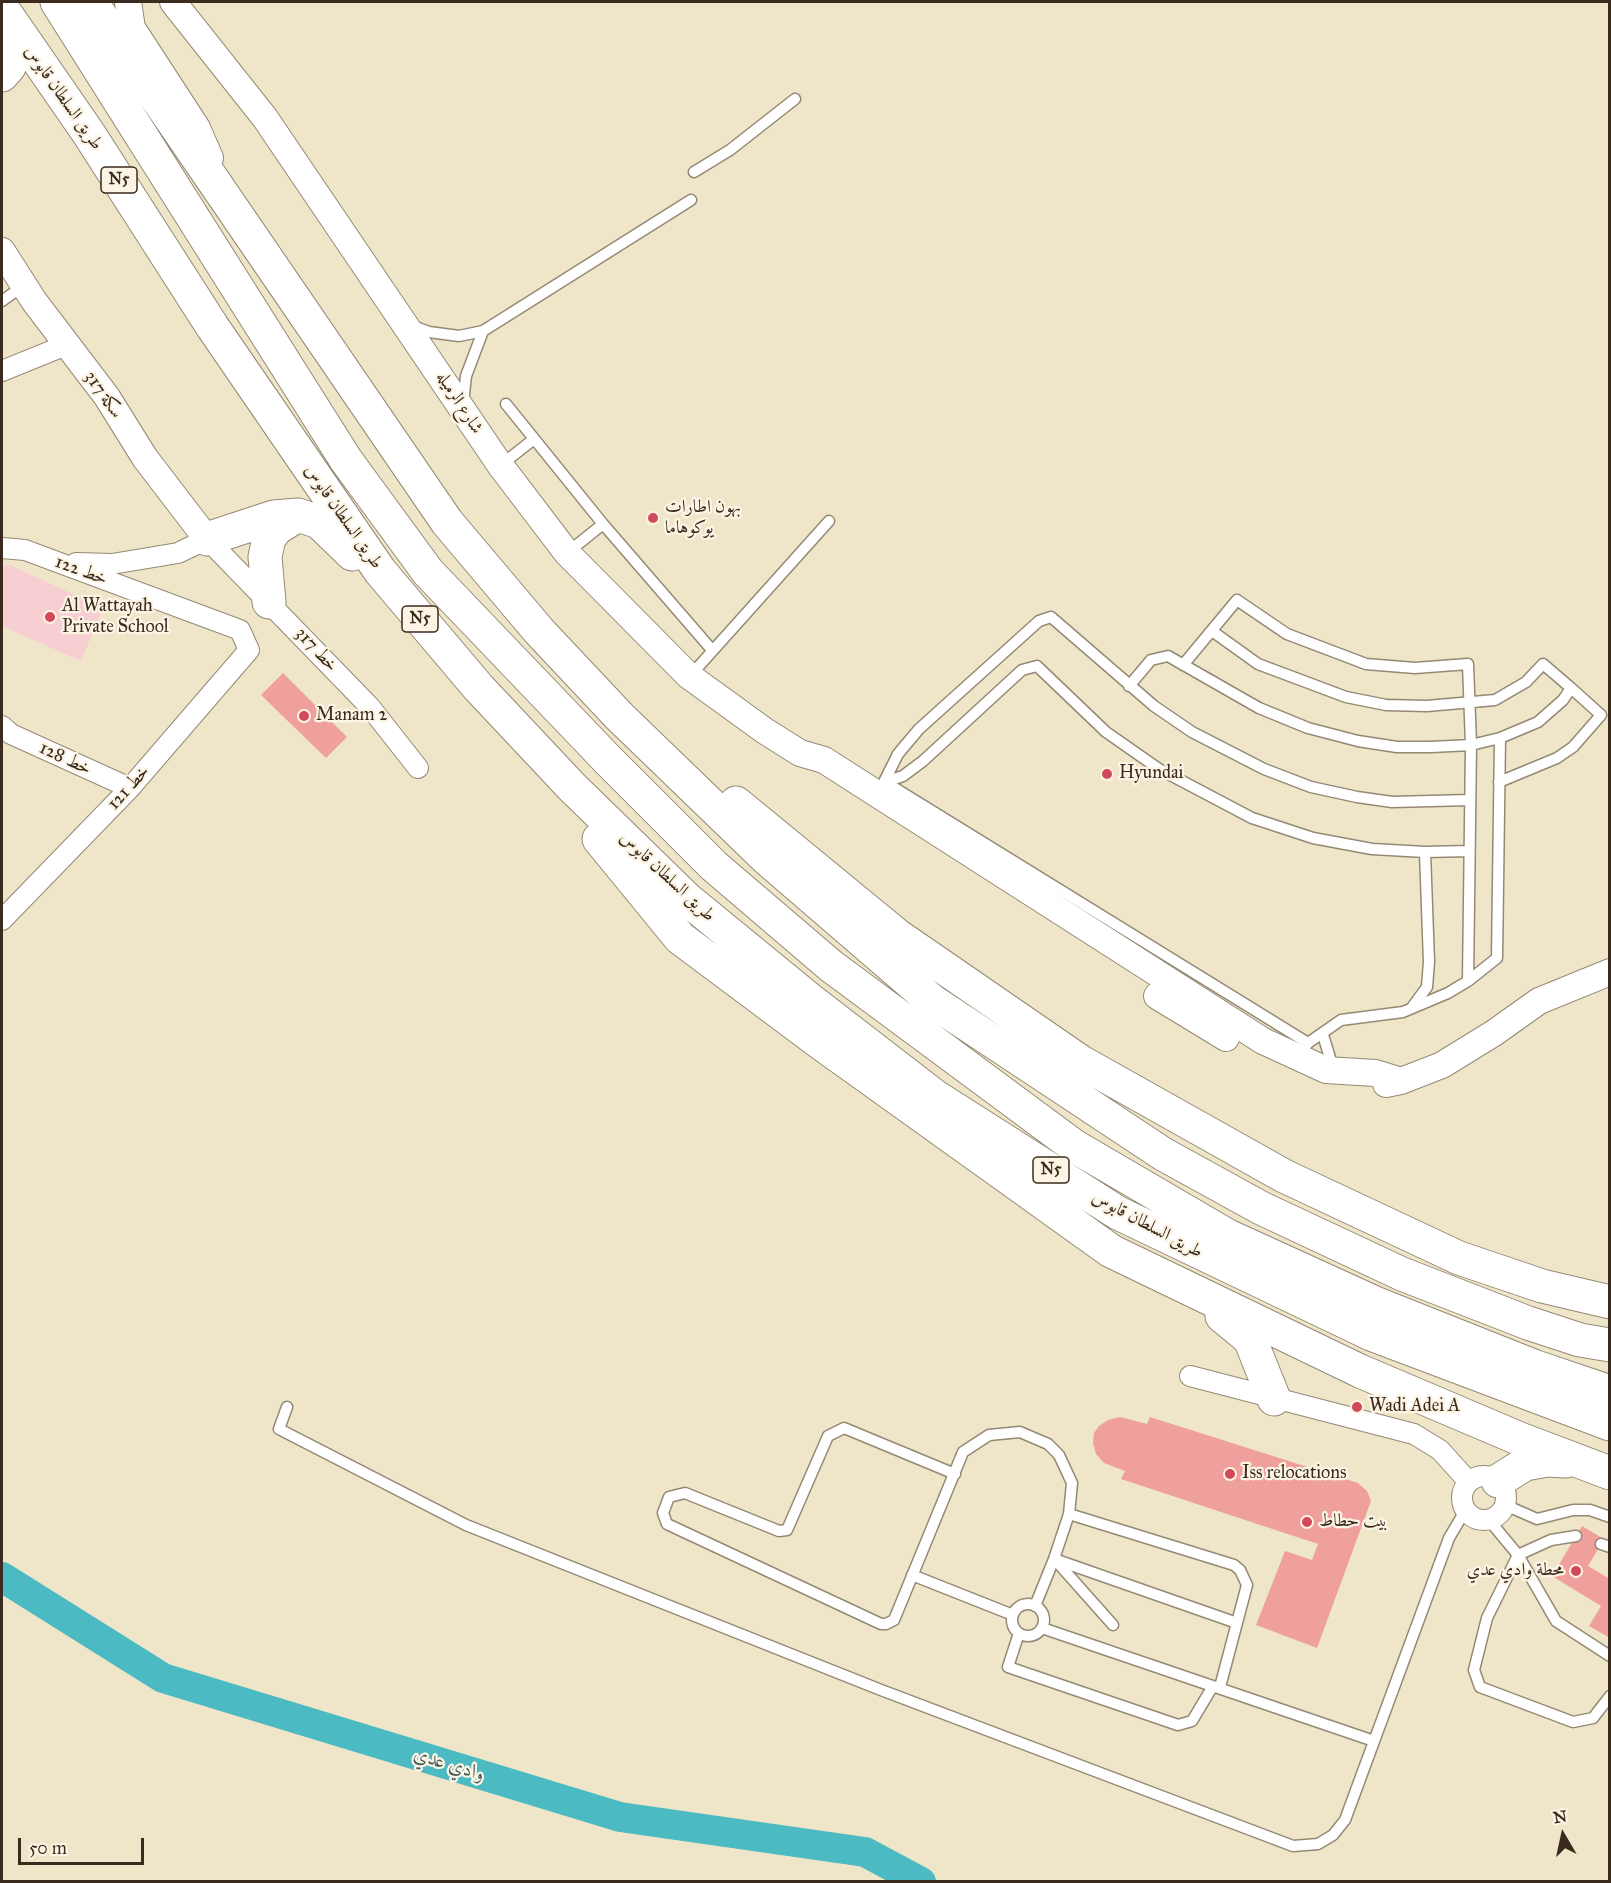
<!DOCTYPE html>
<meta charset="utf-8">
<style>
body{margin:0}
#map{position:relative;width:1611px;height:1883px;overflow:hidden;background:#efe6c9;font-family:"IM FELL Great Primer",serif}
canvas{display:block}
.frame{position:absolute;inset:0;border:3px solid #3b2a1e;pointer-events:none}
.north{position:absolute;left:1533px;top:1805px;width:60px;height:60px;-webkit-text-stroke:4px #fcf5e5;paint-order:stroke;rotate:351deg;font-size:16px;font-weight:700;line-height:24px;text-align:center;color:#3b2a1e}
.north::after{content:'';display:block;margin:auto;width:21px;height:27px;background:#3b2a1e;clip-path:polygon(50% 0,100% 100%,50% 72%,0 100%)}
.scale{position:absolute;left:18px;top:1838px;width:126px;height:27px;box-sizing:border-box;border:3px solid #3b2a1e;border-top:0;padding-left:8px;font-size:18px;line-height:21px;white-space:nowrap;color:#3b2a1e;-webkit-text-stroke:4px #fcf5e5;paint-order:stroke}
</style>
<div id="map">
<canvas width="1611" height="1883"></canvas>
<div class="frame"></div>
<div class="north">N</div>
<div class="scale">50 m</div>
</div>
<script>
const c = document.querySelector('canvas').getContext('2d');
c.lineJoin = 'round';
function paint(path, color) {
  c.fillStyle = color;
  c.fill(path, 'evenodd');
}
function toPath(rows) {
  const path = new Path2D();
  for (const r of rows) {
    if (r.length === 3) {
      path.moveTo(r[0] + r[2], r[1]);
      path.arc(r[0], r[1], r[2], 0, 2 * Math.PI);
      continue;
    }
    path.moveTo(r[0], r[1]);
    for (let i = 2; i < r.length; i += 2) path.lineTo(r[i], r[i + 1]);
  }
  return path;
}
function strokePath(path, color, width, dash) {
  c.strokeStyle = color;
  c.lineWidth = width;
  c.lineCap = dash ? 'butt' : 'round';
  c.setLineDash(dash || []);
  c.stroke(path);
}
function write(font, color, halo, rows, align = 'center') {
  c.font = font + ' "IM FELL Great Primer",Amiri,serif';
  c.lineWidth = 4.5;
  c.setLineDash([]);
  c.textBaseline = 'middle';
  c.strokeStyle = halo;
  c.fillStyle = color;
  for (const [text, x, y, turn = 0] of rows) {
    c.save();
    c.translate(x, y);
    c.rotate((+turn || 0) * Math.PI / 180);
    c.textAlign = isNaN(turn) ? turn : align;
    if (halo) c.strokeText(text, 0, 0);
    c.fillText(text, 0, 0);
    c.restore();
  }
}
paint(toPath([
 [8,564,103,608,81,661,2,626,2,567]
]), '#f7cfd2');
strokePath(toPath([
 [2,1577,163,1678,620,1817,865,1852,921,1882]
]), '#4bbac2', 30);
paint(toPath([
 [283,673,347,737,326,758,261,695],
 [1120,1417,1147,1424,1150,1417,1358,1483,1367,1491,1371,1501,1317,1648,1256,1625,1285,1551,1312,1560,1318,1544,1121,1479,1125,1471,1104,1463,1096,1454,1093,1443,1094,1433,1099,1426,1108,1420],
 [1582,1526,1604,1539,1588,1566,1610,1579,1610,1638,1589,1626,1601,1606,1552,1576]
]), '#efa09c');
const service = toPath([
 [694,172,730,150,795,99],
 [2,301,23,286],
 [413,326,429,332,459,336,483,331,691,200],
 [463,403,466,376,483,331],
 [506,404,603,524,712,650],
 [501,465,534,439],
 [567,553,603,524],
 [1212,631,1258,664,1346,697,1386,705,1427,706,1495,700,1526,682,1543,664,1571,688,1563,700,1538,722,1500,738],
 [1183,665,1237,600,1287,634,1366,664,1415,668,1468,664,1471,745,1468,981,1448,993,1403,1012,1341,1020,1308,1043,1297,1055],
 [690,676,829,521],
 [1129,686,1151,660,1168,656,1259,708,1308,728,1358,741,1397,747,1431,747,1471,745,1500,738,1497,958,1468,981],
 [885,782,903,776,923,761,1022,670,1037,666,1106,732,1159,769,1252,818,1313,838,1372,849,1425,852,1429,962,1427,987,1413,1006],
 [885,782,1308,1043],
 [1499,782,1557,758,1573,747,1601,715,1571,688],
 [882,786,898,754,919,729,1039,621,1051,617,1154,706,1192,732,1264,769,1311,787,1357,797,1392,802,1470,800],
 [1425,852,1469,851],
 [1323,1035,1334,1071],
 [287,1407,279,1429,466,1525,881,1690,1293,1846,1318,1844,1333,1835,1345,1820,1449,1538,1465,1511],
 [955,1474,844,1428,828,1436,787,1530,779,1531,685,1493,669,1497,663,1513,667,1524,881,1624,886,1624,894,1620,963,1452,989,1435,1020,1432,1048,1444,1059,1455,1072,1483,1069,1514,1054,1559,1035,1606],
 [1505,1505,1537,1519,1573,1510,1590,1510,1610,1517],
 [1069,1514,1234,1565,1240,1570,1247,1585,1220,1687],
 [1489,1520,1518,1555,1556,1621,1610,1656],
 [1576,1536,1551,1540,1518,1555,1487,1618,1474,1670,1480,1687,1573,1722,1593,1718,1610,1696],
 [1601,1544,1610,1547],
 [1054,1559,1237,1623],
 [1057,1562,1113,1625],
 [912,1575,1013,1615],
 [1028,1620,16],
 [1042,1628,1374,1741],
 [1019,1633,1008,1667,1178,1725,1192,1721,1213,1686]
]);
const minor = toPath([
 [2,371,66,345],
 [2,548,25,550,240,630,249,650,130,788,2,920],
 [76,563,112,564,178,553,207,539,370,707,418,768],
 [2,726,11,734,130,788],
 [1190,1376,1414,1434,1440,1450,1468,1481],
 [1484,1498,22]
]);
const tertiary = toPath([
 [128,2,132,28,197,128,210,158],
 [173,2,265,118,500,465,567,553,689,676,765,731,800,753,824,760,1263,1041,1326,1070,1375,1073,1401,1081],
 [2,251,34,301,107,397,145,458,207,539],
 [1157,996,1226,1038],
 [1386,1084,1401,1081,1442,1065,1494,1033,1539,1001,1610,972]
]);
const trunk = toPath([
 [57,2,346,460,428,572,608,760,714,866,831,966,1074,1146,1228,1236,1375,1303,1536,1367,1610,1392],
 [91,2,447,522,539,631,619,716,766,858,932,1001,1163,1154,1261,1208,1402,1274,1528,1323,1580,1340,1610,1345],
 [2,8,89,134,212,326,380,571,478,687,572,787,687,899,809,999,936,1097,1118,1213,1371,1334,1610,1424],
 [2,25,9,40,9,67,2,75],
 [207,539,274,517,298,515,319,522,352,554],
 [269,602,265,557,269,538,277,528,298,515],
 [736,803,898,936,1081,1062,1284,1176,1459,1258,1542,1286,1610,1302],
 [599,839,680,938,822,1044,1111,1251,1360,1371,1520,1439,1610,1473],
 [1222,1316,1250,1339,1274,1399],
 [1498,1481,1525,1464,1547,1460,1566,1461]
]);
strokePath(service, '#958874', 13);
strokePath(minor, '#958874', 22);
strokePath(tertiary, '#958874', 28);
strokePath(trunk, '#958874', 35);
strokePath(service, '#fff', 10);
strokePath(minor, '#fff', 20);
strokePath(tertiary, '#fff', 26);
strokePath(trunk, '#fff', 33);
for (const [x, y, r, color] of [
 [653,518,6,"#d1495b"],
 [50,617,6,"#d1495b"],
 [304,716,6,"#d1495b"],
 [1107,774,6,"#d1495b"],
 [1357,1407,6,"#d1495b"],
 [1230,1474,6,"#d1495b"],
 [1307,1522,6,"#d1495b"],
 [1576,1571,6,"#d1495b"]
]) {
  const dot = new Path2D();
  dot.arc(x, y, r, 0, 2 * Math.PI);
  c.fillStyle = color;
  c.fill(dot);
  strokePath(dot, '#fcf5e5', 2);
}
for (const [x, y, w] of [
 [119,180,36],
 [420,619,36],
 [1051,1170,36]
]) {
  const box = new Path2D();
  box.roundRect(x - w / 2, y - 13, w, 26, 4.5);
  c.fillStyle = '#fcf5e5';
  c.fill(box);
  strokePath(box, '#3b2a1e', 1.5);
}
write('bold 16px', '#3b2a1e', null, [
 ["N5",119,180],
 ["N5",420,619],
 ["N5",1051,1170]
]);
write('18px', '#3b2a1e', '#fcf5e5', [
 ["طريق السلطان قابوس",63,98,55],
 ["سكة 317",103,395,55],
 ["شارع الرميله",459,403,57],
 ["طريق السلطان قابوس",343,517,55],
 ["خط 122",81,571,20],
 ["خط 317",316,650,47],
 ["خط 128",65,759,25],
 ["خط 121",129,788,-48],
 ["طريق السلطان قابوس",667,877,43],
 ["طريق السلطان قابوس",1147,1225,28]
]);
write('18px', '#3b2a1e', '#fcf5e5', [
 ["بهون اطارات",665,508],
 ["يوكوهاما",665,529],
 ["Al Wattayah",62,607],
 ["Private School",62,628],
 ["Manam 2",316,716],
 ["Hyundai",1119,774],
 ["Wadi Adei A",1369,1407],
 ["Iss relocations",1242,1474],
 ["بيت حطاط",1319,1522],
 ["محطة وادي عدي",1564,1571,"right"]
], 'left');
write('italic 20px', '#415c57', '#fcf5e5', [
 ["وادي عدي",449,1765,17]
]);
</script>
